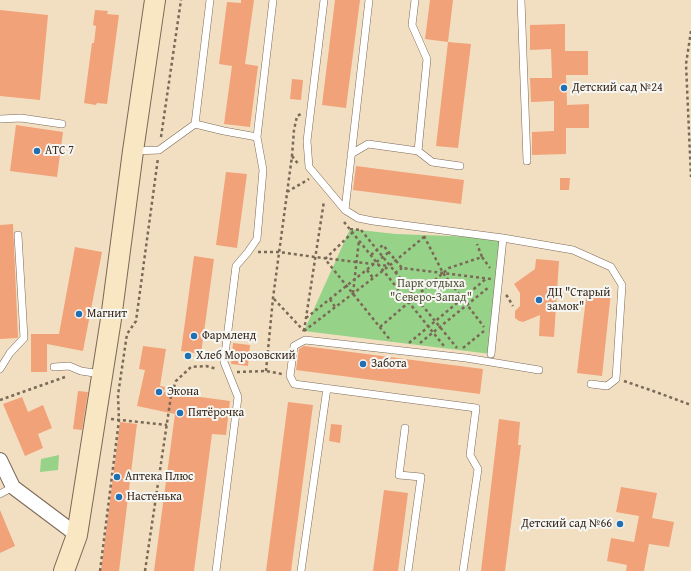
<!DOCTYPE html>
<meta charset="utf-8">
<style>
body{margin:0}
canvas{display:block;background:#f2dfc2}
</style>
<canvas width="691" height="571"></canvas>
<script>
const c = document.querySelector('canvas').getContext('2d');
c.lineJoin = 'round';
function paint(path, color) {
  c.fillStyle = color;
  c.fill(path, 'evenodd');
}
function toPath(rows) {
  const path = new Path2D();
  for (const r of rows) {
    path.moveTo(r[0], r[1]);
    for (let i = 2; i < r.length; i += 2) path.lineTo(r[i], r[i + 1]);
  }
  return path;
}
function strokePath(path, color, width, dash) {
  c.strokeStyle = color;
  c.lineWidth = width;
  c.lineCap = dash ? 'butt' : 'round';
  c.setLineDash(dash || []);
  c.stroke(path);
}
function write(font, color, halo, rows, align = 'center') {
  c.font = font + ' "Gentium Book Plus",serif';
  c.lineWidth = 4;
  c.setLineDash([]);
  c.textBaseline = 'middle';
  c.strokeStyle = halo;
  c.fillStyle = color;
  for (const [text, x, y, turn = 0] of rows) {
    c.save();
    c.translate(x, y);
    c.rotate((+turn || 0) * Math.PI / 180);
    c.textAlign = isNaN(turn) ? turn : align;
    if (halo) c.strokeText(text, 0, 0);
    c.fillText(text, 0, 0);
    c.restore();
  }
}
paint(toPath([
 [350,229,396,234,503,238,491,354,304,331],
 [59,455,58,470,40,472,41,459]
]), '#96d287');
paint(toPath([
 [241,0,254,0,245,64,258,66,250,127,224,124,232,66,219,64,227,2,241,3],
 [335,0,360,0,346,108,322,105],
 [430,0,453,0,448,42,425,39],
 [0,10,48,15,40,100,0,96],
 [95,10,108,11,107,14,119,15,107,104,97,103,96,105,84,103,92,43,94,43,96,26,93,25],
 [565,24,565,51,588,51,588,75,566,75,567,105,589,104,589,128,566,128,566,154,532,155,532,132,554,131,554,101,531,102,530,78,552,78,551,49,530,50,530,25],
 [448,42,471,44,458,148,436,146],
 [292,79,303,80,301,100,290,99],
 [16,125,63,132,57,177,10,171],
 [356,166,464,180,461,204,353,190],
 [226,172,247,174,237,248,216,245],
 [560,178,570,178,569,190,560,190],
 [13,224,18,337,17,338,0,339,0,225],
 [75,247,102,252,83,351,47,344,47,372,31,372,31,334,59,334],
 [194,256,214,259,201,354,181,351],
 [536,259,559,261,554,337,539,336,540,315,523,322,519,321,515,318,515,311,520,306,520,293,514,284,535,269],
 [587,290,611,292,602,376,577,373],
 [233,343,250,345,248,366,231,364],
 [143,346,166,349,160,386,165,387,164,392,230,401,226,435,212,434,194,571,154,571,175,414,137,406,145,370,139,369],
 [304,346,483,369,480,394,296,370,299,349],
 [78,391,88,392,82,430,73,429],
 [22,397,28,412,43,405,52,428,38,434,43,448,25,456,3,404],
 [288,402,313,405,291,571,266,571],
 [499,419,520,422,518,445,521,445,505,571,481,571],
 [120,422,137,424,119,571,101,571],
 [331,424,342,425,340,443,329,441],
 [621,487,657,493,652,518,674,522,669,547,649,544,644,571,626,571,627,565,607,561,611,538,634,542,639,516,616,512],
 [384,490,408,493,398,571,373,571],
 [0,510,15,546,0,553]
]), '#f1a279');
const service = toPath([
 [324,0,307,141,309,167,345,210,358,218,373,221,503,238,573,250,611,267,622,285,616,379,607,386,591,384],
 [415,0,412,25,427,59,418,151,432,162,460,166],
 [521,0,527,161],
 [0,119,21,118,62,124],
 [195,124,210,0],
 [135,151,159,150,195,124,224,131,257,137],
 [351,154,368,144,418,151],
 [345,210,369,0],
 [491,354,503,238],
 [54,367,69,366,81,371,101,374],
 [0,369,10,353,24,338,18,235],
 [405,428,399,475,421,477,408,571],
 [0,494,13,487],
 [216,571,238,397,224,362,236,266,248,252,257,239,263,170,257,137,273,0],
 [301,571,327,388],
 [463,571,478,469,470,455,476,408,294,384,290,376,294,346,305,340,466,358,539,370]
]);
const minor = toPath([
 [0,460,13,487,77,535]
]);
const secondary = toPath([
 [64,571,77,535,111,319,133,151,155,0]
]);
strokePath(service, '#7b6957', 8);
strokePath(minor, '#7b6957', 16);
strokePath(secondary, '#7b6957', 22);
strokePath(toPath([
 [691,31,686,64,691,177],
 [161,137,181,0],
 [292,156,299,165],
 [287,192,309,179],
 [344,222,444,346],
 [350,229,361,230],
 [361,230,457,348],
 [353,232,325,259,391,341],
 [424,236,443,273,484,327],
 [258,252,279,252,315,257,389,266],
 [371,255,383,245,402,268,491,279],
 [482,257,490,268],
 [367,270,373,278],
 [395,273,402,268],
 [353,293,359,240],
 [506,295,507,296,513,306],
 [274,299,304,331],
 [330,299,335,307],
 [306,318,389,252],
 [380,327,449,268,482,257,477,244],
 [304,331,389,266,424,237],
 [304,331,324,201],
 [409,343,487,278],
 [420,343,489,287],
 [463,348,484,331],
 [266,371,273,298,292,156,294,130,297,116,301,114],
 [237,372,266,371,282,374],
 [624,381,656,392,691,405],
 [0,400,65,377],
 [111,419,167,425],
 [100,571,119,420,118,395,127,334,136,321,158,158],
 [145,571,171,396,176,381,191,367,206,366,217,369]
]), '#7b6957', 2.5, [3, 3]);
strokePath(service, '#fff', 7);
strokePath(minor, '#fff', 14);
strokePath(secondary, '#f9e7c3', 20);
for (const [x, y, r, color] of [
 [564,88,4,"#1f6fb2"],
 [37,151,4,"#1f6fb2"],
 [539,300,4,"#1f6fb2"],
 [79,314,4,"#1f6fb2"],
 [194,336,4,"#1f6fb2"],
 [188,356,4,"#1f6fb2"],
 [363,364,4,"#1f6fb2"],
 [159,392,4,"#1f6fb2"],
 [180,413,4,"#1f6fb2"],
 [117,477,4,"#1f6fb2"],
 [119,497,4,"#1f6fb2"],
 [620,524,4,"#1f6fb2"]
]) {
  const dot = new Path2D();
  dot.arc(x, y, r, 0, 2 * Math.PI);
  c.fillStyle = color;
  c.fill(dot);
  strokePath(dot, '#f6f6f2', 1.5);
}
write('12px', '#3b2a1e', '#f6f6f2', [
 ["Детский сад №24",572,88],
 ["АТС 7",45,151],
 ["ДЦ \"Старый",547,293],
 ["замок\"",547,307],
 ["Магнит",87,314],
 ["Фармленд",202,336],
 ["Хлеб Морозовский",196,356],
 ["Забота",371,364],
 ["Экона",167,392],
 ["Пятёрочка",188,413],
 ["Аптека Плюс",125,477],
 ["Настенька",127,497],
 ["Детский сад №66",612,524,"right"]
], 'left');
write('12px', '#525438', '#f6f6f2', [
 ["Парк отдыха",431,284],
 ["\"Северо-Запад\"",431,298]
]);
</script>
